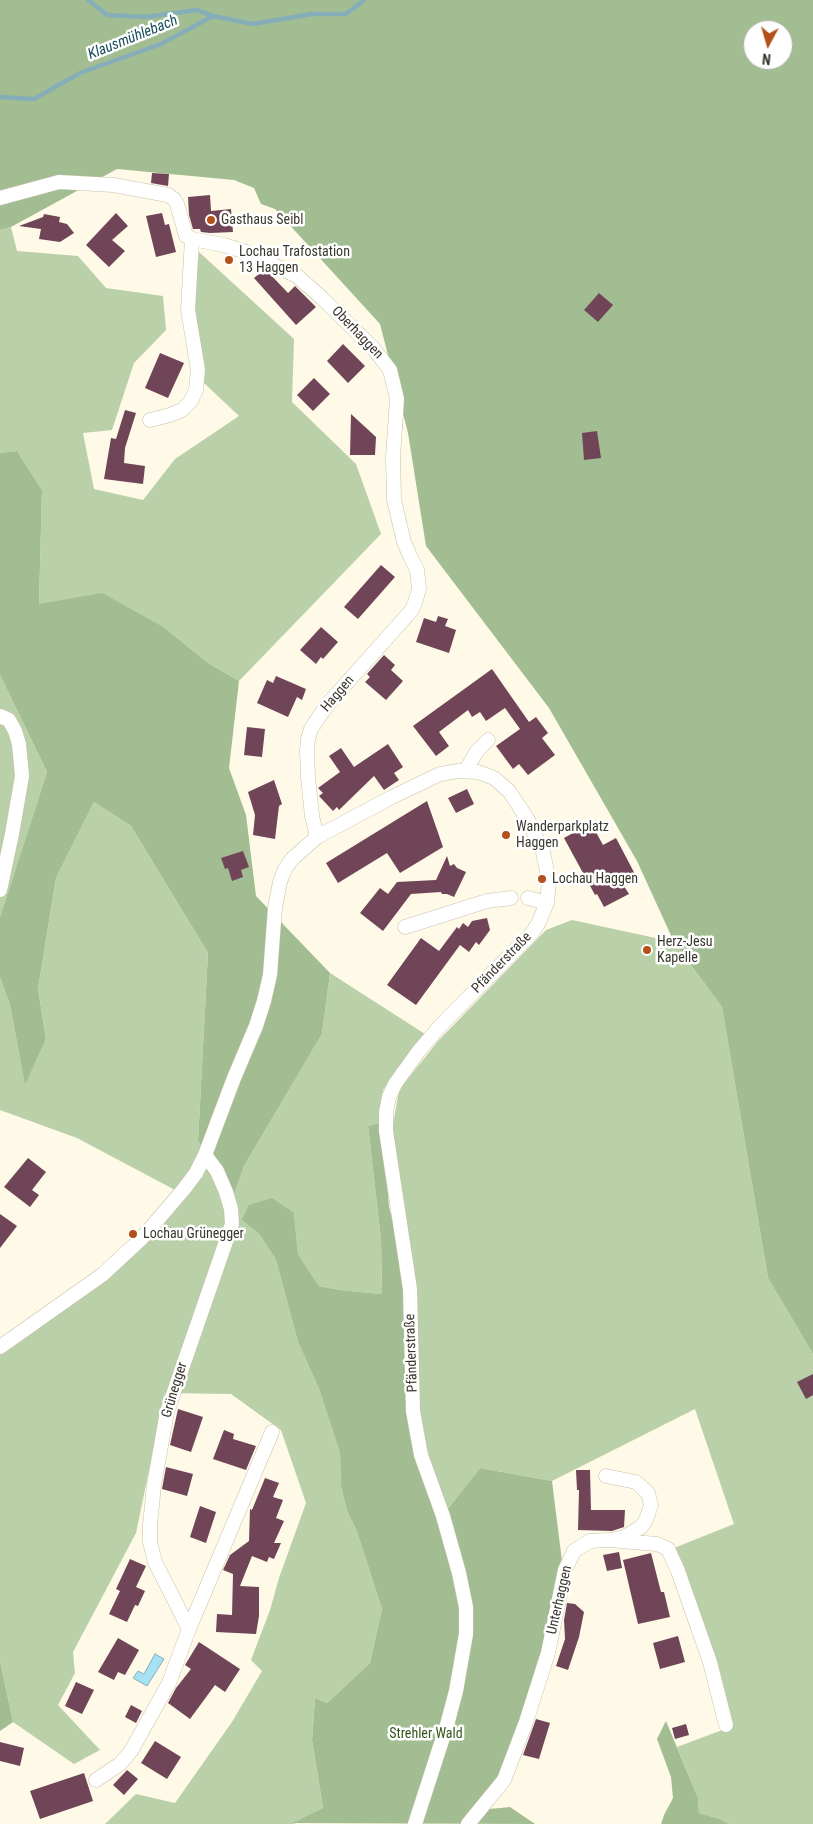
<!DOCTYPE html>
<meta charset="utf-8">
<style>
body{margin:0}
#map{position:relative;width:813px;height:1824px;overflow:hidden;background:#fff9e7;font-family:"Roboto Condensed",sans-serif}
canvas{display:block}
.north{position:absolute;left:743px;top:20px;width:50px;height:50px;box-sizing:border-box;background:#fff;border:1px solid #b0afab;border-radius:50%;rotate:186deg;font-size:14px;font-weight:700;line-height:20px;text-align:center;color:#3a372e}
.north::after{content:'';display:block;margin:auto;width:18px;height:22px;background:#b4511a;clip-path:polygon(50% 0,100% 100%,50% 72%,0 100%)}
</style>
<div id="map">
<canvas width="813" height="1824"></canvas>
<div class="north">N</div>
</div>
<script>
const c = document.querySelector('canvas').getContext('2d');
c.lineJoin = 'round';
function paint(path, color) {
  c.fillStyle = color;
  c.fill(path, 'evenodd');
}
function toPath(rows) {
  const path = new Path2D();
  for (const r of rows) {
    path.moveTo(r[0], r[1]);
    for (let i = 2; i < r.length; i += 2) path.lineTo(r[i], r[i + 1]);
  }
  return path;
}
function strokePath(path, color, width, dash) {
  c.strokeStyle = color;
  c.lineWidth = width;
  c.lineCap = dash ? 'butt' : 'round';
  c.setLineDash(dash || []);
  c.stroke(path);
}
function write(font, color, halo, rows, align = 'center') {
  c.font = font + ' "Roboto Condensed",sans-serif';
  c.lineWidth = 5;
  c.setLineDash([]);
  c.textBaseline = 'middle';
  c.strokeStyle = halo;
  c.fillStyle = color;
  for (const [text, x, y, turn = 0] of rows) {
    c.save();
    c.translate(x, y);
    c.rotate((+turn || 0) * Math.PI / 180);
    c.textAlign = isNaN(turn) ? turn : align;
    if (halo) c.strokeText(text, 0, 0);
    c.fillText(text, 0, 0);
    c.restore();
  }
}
paint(toPath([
 [11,227,17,251,78,256,106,288,163,296,166,330,134,363,112,430,83,433,94,489,143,500,175,459,239,416,204,383,193,309,199,252,294,339,292,402,356,464,381,534,239,681,208,663,165,628,39,604,42,490,17,451,0,453,0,230],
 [0,675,47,772,0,917],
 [94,802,131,826,208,953,198,1141,234,1195,244,1166,322,1034,330,973,425,1034,383,1090,382,1122,368,1126,381,1239,382,1294,340,1290,319,1286,298,1254,294,1213,242,1220,260,1235,276,1260,298,1342,319,1389,340,1453,341,1486,347,1511,356,1529,382,1609,370,1663,327,1703,315,1698,312,1740,323,1808,294,1824,105,1824,136,1794,175,1803,232,1722,262,1671,251,1660,270,1610,279,1578,306,1503,281,1430,231,1394,165,1393,136,1533,73,1652,75,1673,58,1705,100,1750,74,1764,13,1722,0,1661,0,1354,99,1286,154,1235,177,1191,77,1138,0,1110,0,977,10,1005,25,1084,46,1039,38,989,56,878],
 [572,920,674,942,722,1007,768,1278,813,1354,813,1824,729,1824,720,1819,699,1813,698,1798,677,1747,733,1726,674,1548,734,1524,695,1409,552,1481,480,1468,447,1510,427,1455,420,1413,416,1284,392,1131,399,1090,438,1041,546,930]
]), '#b9d0a9');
paint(toPath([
 [0,0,813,0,813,1354,768,1278,722,1007,674,942,637,861,549,708,426,546,408,433,380,324,275,209,261,204,254,188,234,180,117,169,11,227,0,230],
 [753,30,783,30,783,60,753,60],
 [17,451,42,490,39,604,102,593,165,628,208,663,239,681,229,768,246,815,256,896,330,973,322,1034,244,1166,234,1195,198,1141,208,953,131,826,94,802,56,878,38,989,46,1039,25,1085,10,1005,0,977,0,917,47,772,0,675,0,453],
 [382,1122,389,1207,410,1289,414,1411,443,1515,480,1468,552,1481,564,1577,504,1780,479,1810,510,1807,535,1824,293,1823,323,1808,312,1740,315,1698,327,1703,370,1663,382,1609,356,1529,347,1511,341,1486,340,1453,319,1389,298,1342,276,1260,260,1235,242,1220,249,1205,272,1198,294,1213,298,1254,319,1286,340,1290,382,1294,381,1239,368,1126],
 [0,1661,13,1722,0,1731],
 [666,1721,698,1798,699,1813,720,1819,729,1824,661,1824,664,1815,673,1798,671,1777,657,1739]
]), '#a3bd92');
const water = toPath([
 [155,1654,164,1659,147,1686,133,1678,138,1671,144,1674,155,1654]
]);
paint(water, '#a6e1f4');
strokePath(water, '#86aeb9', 1);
strokePath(toPath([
 [88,0,107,15,146,17,197,10,213,16],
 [0,97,34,99,80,73,161,44,213,16,253,24,312,14,346,14,364,0]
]), '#86aeb9', 4.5);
paint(toPath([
 [152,173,169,174,168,186,151,183],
 [210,195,211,211,231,209,233,232,210,233,201,232,200,229,193,229,189,215,188,197],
 [116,213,128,226,112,240,125,251,109,267,86,245],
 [162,213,165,225,169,224,176,252,156,257,146,216],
 [44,214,60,217,59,222,67,224,74,233,60,242,39,239,41,229,19,226,43,217],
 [264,270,268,272,288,293,295,286,316,307,296,325,254,278],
 [599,293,613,305,598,322,584,310],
 [343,344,365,366,348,383,327,361],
 [160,353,184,363,168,398,145,388],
 [314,378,330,394,313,411,297,395],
 [125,410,136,413,125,448,124,463,145,466,143,484,104,479,111,438,116,439],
 [351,414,376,437,375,455,350,455],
 [597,431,601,458,584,460,582,433],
 [381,565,395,577,358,619,344,607],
 [438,616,448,619,445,626,456,630,449,653,416,642,424,618,436,622],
 [321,627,338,642,323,659,321,657,316,664,300,650],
 [384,655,395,665,391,670,403,681,386,700,365,682,370,677,367,674],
 [492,669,529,722,536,717,548,733,542,738,555,755,528,775,519,764,513,769,496,746,520,729,505,708,486,721,480,712,472,717,468,710,439,732,449,746,436,756,413,726],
 [276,676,306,689,302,700,297,697,288,717,257,703,267,680,273,683],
 [247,727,265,729,262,757,244,755],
 [388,744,403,767,394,773,399,780,384,790,374,776,339,810,337,807,333,811,319,796,323,793,318,788,340,772,329,756,341,748,354,767],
 [274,780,282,804,279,806,275,839,253,835,255,815,248,792],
 [467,789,474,804,456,813,448,798],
 [427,801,443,847,400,873,387,853,338,883,326,863],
 [591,823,603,845,616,838,636,876,622,883,629,894,604,907,597,894,595,895,564,838],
 [243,851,249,867,241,870,243,877,232,881,228,868,225,869,221,858],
 [447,856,450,866,454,864,457,868,466,872,454,897,447,894,442,894,441,892,411,894,383,931,360,913,380,888,388,894,397,882,436,880],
 [487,918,490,930,479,945,476,942,469,952,460,945,416,1005,387,985,421,938,439,951,457,927,459,929,463,923,468,927,472,921],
 [28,1158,46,1172,32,1190,39,1195,30,1207,4,1187],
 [0,1214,17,1226,0,1248],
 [813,1374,813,1395,806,1399,797,1382],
 [178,1409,203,1417,191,1452,170,1445],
 [224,1430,234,1434,233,1439,256,1446,246,1470,213,1459],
 [166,1467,193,1474,187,1496,162,1489],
 [576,1470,590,1470,591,1510,625,1510,624,1527,612,1531,578,1530,579,1490,577,1490],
 [265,1478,279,1483,273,1497,283,1500,276,1518,284,1521,274,1543,281,1543,274,1559,269,1557,267,1562,252,1556,240,1586,259,1587,259,1616,256,1634,216,1632,217,1614,232,1615,233,1574,223,1570,230,1555,249,1541,250,1509,252,1510],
 [200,1506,216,1512,206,1543,190,1537],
 [619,1552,622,1568,607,1571,603,1555],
 [651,1553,661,1592,664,1592,670,1617,638,1624,623,1560],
 [130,1559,146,1566,136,1587,145,1591,138,1606,135,1605,127,1622,109,1614,120,1591,116,1589],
 [567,1603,575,1604,584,1612,579,1637,568,1670,556,1666,565,1639,564,1620],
 [678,1636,685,1662,660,1669,653,1643],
 [118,1638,139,1650,125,1675,118,1672,114,1680,98,1672],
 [199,1642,240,1669,225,1692,215,1685,190,1719,168,1703,176,1688,191,1669,185,1665],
 [76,1682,94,1690,82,1714,65,1706],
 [131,1705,142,1711,136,1723,125,1717],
 [536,1719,550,1723,539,1759,523,1755],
 [686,1724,689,1735,675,1739,672,1728],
 [155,1741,181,1757,167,1779,141,1763],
 [0,1742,24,1748,20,1766,0,1761],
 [127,1770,138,1779,124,1795,113,1785],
 [84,1773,93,1801,40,1819,30,1791]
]), '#704558');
const minor = toPath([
 [0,198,59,182,113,185,168,195,174,199,177,204,186,236,192,239,224,245,246,252,297,276,322,298,373,348,390,370,397,399,393,457,394,500,404,542,410,556,417,570,419,589,415,603,411,611,327,705,311,729,308,739,307,751,308,777,312,816,317,837],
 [150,420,170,415,182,410,191,401,196,390,198,370,188,310,192,239],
 [0,716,9,720,15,731,19,744,22,776,12,834,0,890],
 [466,770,477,751,488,740],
 [528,898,547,903],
 [405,927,487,901,511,898],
 [0,1347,102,1275,142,1238,184,1189,196,1173,205,1155,234,1078,256,1026,264,1001,270,975,275,908,280,882,285,869,292,859,317,837,392,797,440,774,458,771,478,772,494,778,509,791,528,820,543,852,549,881,547,903,538,924,532,933,441,1025,418,1052,395,1084,389,1097,386,1112,386,1131,410,1289,413,1411,421,1455,443,1516,459,1573,466,1607,466,1634,456,1691,447,1725,415,1824],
 [606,1476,636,1482,648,1493,651,1505,646,1520,641,1527,624,1537,615,1539],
 [189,1629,272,1432],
 [96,1780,120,1764,131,1751,169,1683,189,1629,155,1562,150,1542,150,1525,154,1485,167,1412,232,1224,231,1209,226,1192,217,1171,205,1155],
 [468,1824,504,1780,526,1722,548,1653,565,1570,574,1551,590,1541,609,1540,657,1544,668,1549,678,1571,710,1662,726,1725]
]);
strokePath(minor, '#c7c0aa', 15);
strokePath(minor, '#fff', 14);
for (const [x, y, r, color] of [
 [211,220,5,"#b4511a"],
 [229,260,5,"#b4511a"],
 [506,835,5,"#b4511a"],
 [542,879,5,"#b4511a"],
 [647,950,5,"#b4511a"],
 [133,1234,5,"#b4511a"]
]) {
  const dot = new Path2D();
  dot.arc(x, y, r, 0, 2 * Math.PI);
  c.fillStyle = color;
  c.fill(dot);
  strokePath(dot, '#fff', 2);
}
write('14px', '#3a372e', '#fff', [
 ["Gasthaus Seibl",221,220],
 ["Lochau Trafostation",239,252],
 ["13 Haggen",239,268],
 ["Wanderparkplatz",516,827],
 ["Haggen",516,843],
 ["Lochau Haggen",552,879],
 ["Herz-Jesu",657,942],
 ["Kapelle",657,958],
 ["Lochau Grünegger",143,1234]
], 'left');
write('14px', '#3a372e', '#fff', [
 ["Oberhaggen",357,333,46],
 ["Haggen",338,694,-50],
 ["Pfänderstraße",502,963,-46],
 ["Pfänderstraße",412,1353,-92],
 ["Grünegger",175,1390,-73],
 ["Unterhaggen",560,1600,-77]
]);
write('14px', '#355518', '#fff', [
 ["Strehler Wald",426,1734]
]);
write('italic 15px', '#1b4d5b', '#fff', [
 ["Klausmühlebach",133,38,-22]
]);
</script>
